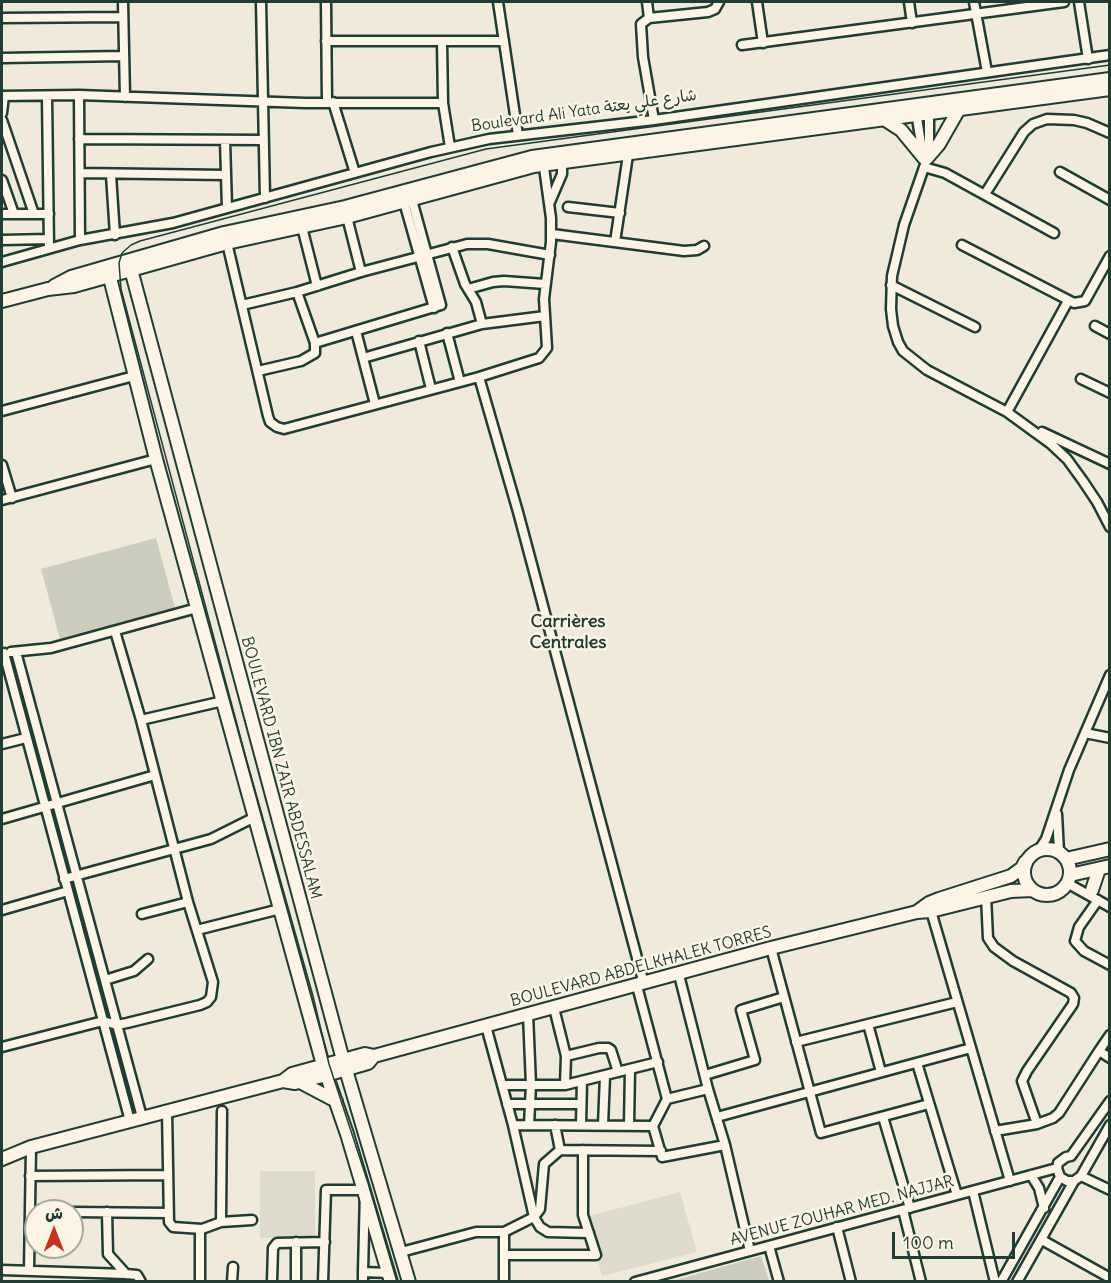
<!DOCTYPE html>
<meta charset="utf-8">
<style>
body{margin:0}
#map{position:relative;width:1111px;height:1283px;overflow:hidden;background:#efeada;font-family:Delius,"Playpen Sans Arabic",sans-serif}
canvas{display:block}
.frame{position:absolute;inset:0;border:3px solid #1f3d34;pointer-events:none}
.north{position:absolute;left:24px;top:1199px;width:60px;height:60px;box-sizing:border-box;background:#fcf5e5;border:2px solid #a4ab9e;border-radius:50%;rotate:0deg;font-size:16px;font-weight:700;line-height:24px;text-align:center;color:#1f3d34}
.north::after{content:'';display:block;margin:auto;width:21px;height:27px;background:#c8321e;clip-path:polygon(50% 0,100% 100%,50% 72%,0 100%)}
.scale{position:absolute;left:892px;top:1232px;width:123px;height:27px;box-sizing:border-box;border:3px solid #1f3d34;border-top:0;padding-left:8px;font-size:18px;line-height:21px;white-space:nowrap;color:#1f3d34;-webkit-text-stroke:4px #fcf5e5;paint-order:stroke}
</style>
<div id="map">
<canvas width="1111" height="1283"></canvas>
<div class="frame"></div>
<div class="north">ش</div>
<div class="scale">100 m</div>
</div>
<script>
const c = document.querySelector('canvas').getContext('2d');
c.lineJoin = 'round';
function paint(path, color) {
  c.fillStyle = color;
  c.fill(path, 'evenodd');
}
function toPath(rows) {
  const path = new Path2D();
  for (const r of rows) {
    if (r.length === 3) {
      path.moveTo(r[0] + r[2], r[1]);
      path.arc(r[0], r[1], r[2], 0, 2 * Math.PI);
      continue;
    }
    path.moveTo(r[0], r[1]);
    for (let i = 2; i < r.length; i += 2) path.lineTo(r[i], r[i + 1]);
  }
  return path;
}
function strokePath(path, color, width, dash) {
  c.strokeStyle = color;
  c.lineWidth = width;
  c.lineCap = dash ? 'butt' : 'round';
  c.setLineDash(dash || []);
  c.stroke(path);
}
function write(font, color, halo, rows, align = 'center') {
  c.font = font + ' Delius,"Playpen Sans Arabic",sans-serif';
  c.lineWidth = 5;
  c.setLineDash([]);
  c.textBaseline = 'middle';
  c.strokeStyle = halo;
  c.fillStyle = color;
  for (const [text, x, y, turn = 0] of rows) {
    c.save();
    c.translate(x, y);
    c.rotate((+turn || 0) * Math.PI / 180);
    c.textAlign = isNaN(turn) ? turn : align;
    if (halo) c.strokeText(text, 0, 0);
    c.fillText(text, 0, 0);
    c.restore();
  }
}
paint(toPath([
 [260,1171,315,1171,315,1237,260,1238],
 [680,1192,697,1252,602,1276,586,1217]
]), '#dedbcc');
paint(toPath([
 [156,538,175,608,60,639,41,569],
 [761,1256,769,1281,672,1281]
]), '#cccdbf');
const street = toPath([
 [123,2,125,97],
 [261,2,265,198],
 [326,2,327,103],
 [498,2,518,135],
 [647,2,649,18],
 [757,2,763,43],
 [909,2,912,23],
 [974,2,987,72],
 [1079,2,1088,59],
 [2,18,123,17],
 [326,41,504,41],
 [442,42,443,103,450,147],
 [742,45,1064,2],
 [2,58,124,56],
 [79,95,80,240],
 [2,96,79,95,305,103,443,103],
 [47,96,49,248],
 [333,102,355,173],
 [929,109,929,153,904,225,892,276,891,309,893,326,898,342,903,351,927,370,1007,412,1051,444,1067,459,1083,481,1097,502,1110,527],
 [916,112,923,156],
 [2,113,4,96],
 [2,120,34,214],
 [654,120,643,57,641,24,649,18,708,12,715,9,719,2],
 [79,139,263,140],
 [225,140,227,208],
 [543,160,551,218,551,242,544,299,547,348,539,358,479,377,518,512,644,984],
 [924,167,945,173,1054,233],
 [1060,172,1110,200],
 [80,173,226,175],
 [111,175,115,235],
 [2,180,14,214],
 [985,194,1024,132,1033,124,1047,119,1074,120,1087,123,1110,133],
 [404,202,434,308],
 [550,202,562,174,562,158],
 [568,207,620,213],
 [2,214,49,214],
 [347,217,361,272],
 [302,227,317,286],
 [552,234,684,251,697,250,704,246],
 [2,240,49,239],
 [615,242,628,155],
 [227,243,268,416,270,422,277,427,284,429,479,377],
 [962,245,1074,303,1085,301,1110,256],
 [452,247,465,284,476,302,482,324],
 [2,262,80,240,173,223,431,152,489,139,654,120,1110,55],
 [891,285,975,327],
 [468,289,493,282,504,281,545,284],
 [242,305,297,292,361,272,467,244,488,244,550,255],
 [1095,326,1110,334],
 [356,331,363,358],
 [447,333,460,382],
 [419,341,431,389],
 [315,343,441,305,412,200],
 [258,371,301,361,315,353,315,343,297,292],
 [1081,379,1110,393],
 [375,404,363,358,482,324,545,316],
 [2,411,134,376],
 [1007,412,1068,301],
 [1042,432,1110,464],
 [2,465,12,498],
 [2,500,156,459],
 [11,652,51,648,197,608],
 [16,652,142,1117],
 [4,653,130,1121],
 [141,720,223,701],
 [1085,733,1110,738],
 [2,744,26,738],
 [1057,814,1059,852],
 [2,819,155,775],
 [1039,850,1046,839,1069,770,1110,675],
 [64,879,211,839,255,817],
 [1067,883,1110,907],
 [986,896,988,938,994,947,1013,961,1071,993,1074,998,1073,1004,1027,1071,1022,1081,1037,1124],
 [1098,900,1079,927,1075,941,1084,951,1110,965],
 [2,910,68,891],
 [931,911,1010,1181],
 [142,914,188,902],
 [197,930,280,909],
 [771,948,821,1133,929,1104],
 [679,975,708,1089,725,1145,750,1251],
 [105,980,134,971,148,959],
 [637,986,667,1099,708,1089],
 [554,1008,566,1056,565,1085],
 [528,1014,531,1085,529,1125],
 [868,1024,881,1072],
 [796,1042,957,1002],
 [2,1047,103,1021,117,1025,127,1023,200,1005,207,1002,211,997,213,982,188,902,141,720,115,631],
 [1099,1051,1110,1035],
 [566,1056,599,1048,608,1048,611,1050,618,1072],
 [917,1063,957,1195],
 [705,1075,755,1060,741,1010,784,997],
 [502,1085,565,1085,658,1062],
 [507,1104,581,1104],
 [167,1111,169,1222,173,1227,202,1229],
 [717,1117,971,1048],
 [883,1117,910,1208],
 [513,1125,653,1126,667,1099],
 [555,1125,560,1150],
 [581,1125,582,1081],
 [603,1125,605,1076],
 [629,1126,630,1069],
 [653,1126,662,1157,725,1145],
 [995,1131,1037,1124,1053,1118,1059,1113,1099,1051,1110,1058],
 [1031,1175,1039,1188,1044,1208],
 [30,1176,167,1175],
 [1081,1176,1110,1190],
 [1074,1181,1067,1181,1060,1177,1057,1168,1058,1163,1066,1157,1071,1156,1110,1101],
 [973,1191,995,1282],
 [903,1210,921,1282],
 [72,1212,168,1213],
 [107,1212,108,1254,126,1274],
 [221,1222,222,1111],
 [837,1227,851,1282],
 [589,1233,548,1232,540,1227,534,1217,540,1209,544,1164,560,1150,661,1151],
 [1042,1240,1110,1278],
 [769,1246,779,1282],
 [401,1252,476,1232,504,1232,534,1217,513,1125,486,1026],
 [504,1255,596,1255,583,1215,583,1150],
 [2,1270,126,1274,137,1275,141,1282],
 [29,1271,31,1147],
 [200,1282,200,1232,202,1229,221,1222,252,1220],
 [232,1282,233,1267],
 [272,1282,273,1248,277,1243,325,1242],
 [296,1282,296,1242],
 [323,1282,326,1190,365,1190,363,1272],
 [363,1282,363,1272,389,1273],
 [504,1282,504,1232],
 [635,1282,1057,1168],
 [1001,1282,1060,1177],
 [1017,1282,1074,1181,1081,1176,1110,1125]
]);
const secondary = toPath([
 [884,119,901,130,924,158],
 [927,158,939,144,959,109],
 [129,262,343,1060,409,1282],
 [108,270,156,459,323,1065,347,1134,391,1282],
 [54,286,71,277,224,233,345,207,532,157,1110,79],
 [2,301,48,289,74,286,227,243,347,217,534,166,1110,89],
 [1047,872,23],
 [1066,859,1110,849],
 [1070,875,1110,866],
 [1092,890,1099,869],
 [918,911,929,903,939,899,1011,876,1022,868,1025,862],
 [283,1081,295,1083,326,1075,368,1063,374,1056],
 [300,1082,336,1101],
 [2,1159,31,1147,283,1081,292,1074,365,1054,374,1056,771,948,917,912,931,911,1011,891,1032,890]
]);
strokePath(street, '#1f3d34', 13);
strokePath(secondary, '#1f3d34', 16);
strokePath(street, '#fcf5e5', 8);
strokePath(secondary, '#fcf5e5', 12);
strokePath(toPath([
 [397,1282,368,1183,329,1064,313,996,247,762,121,289,119,263,122,253,131,245,140,241,486,149,1110,65]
]), '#1f3d34', 1.5);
write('16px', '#1f3d34', '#fcf5e5', [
 ["Boulevard Ali Yata شارع علي يعتة",584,111,-8],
 ["BOULEVARD IBN ZAIR ABDESSALAM",281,768,75],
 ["BOULEVARD ABDELKHALEK TORRES",641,967,-15],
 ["AVENUE ZOUHAR MED. NAJJAR",842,1211,-15]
]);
write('bold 18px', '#1f3d34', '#fcf5e5', [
 ["Carrières",568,622],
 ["Centrales",568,643]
]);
</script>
